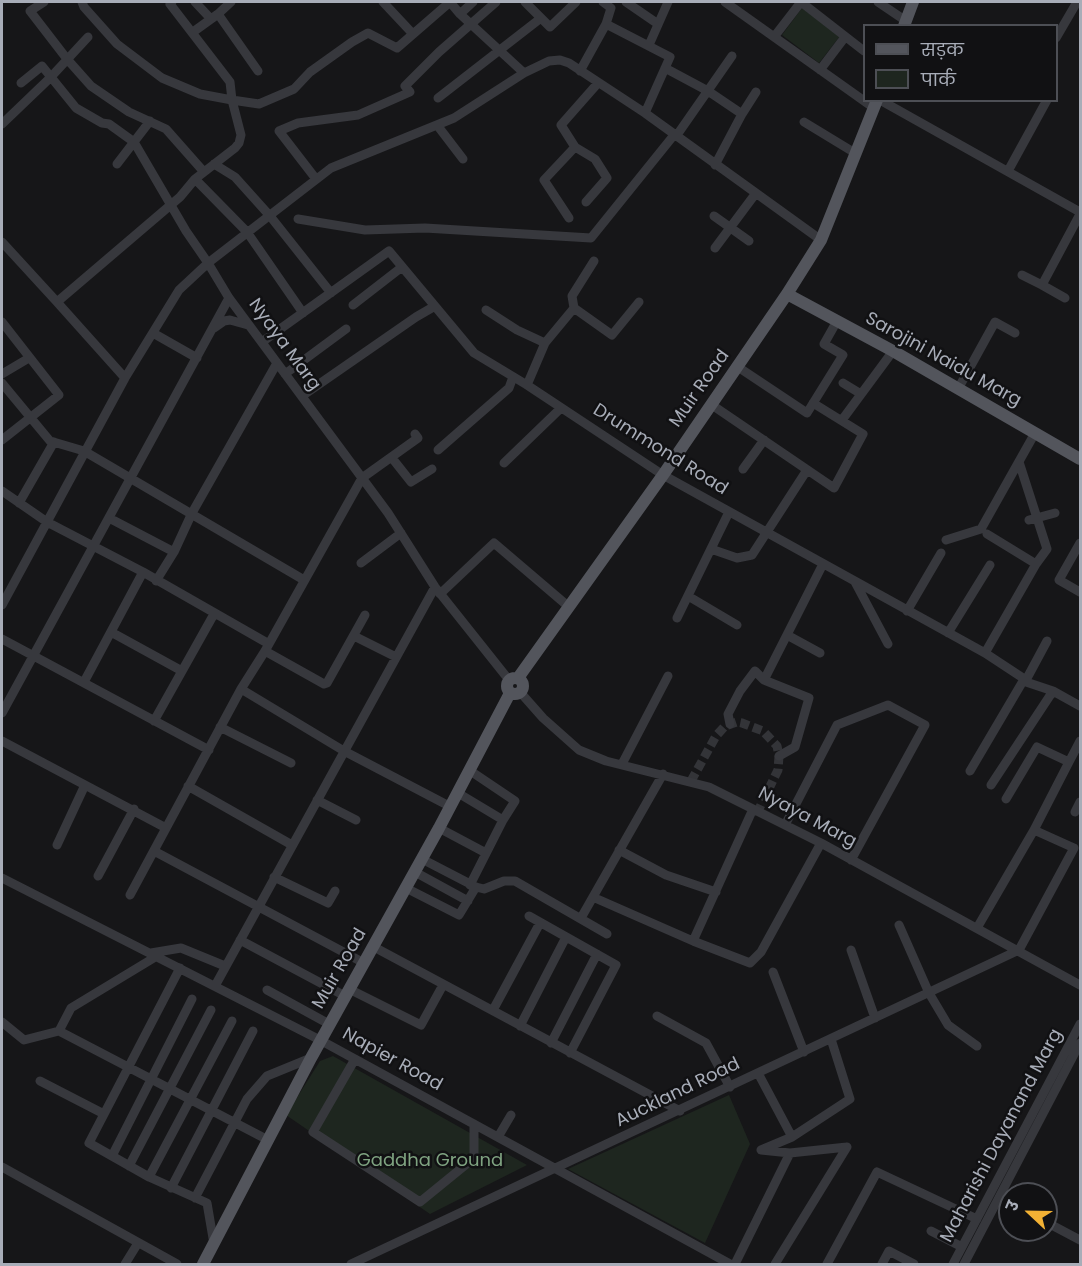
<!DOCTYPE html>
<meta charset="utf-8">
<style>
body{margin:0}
#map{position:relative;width:1082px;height:1266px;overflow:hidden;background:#161618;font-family:Poppins,"Noto Sans Devanagari",sans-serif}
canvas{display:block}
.frame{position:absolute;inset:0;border:3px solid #a8adb8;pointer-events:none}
.legend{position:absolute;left:863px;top:24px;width:195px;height:78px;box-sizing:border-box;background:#111113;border:2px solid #4d4f55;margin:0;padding:8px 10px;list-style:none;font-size:18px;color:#a8adb8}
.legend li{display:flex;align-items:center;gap:12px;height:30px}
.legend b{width:30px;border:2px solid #4d4f55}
.north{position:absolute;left:998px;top:1182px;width:60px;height:60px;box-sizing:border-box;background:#111113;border:2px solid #4d4f55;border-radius:50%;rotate:292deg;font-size:16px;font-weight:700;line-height:24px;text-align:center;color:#a8adb8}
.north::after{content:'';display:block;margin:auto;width:21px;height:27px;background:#f2b134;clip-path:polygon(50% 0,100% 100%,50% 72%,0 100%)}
</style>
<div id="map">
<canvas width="1082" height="1266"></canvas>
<div class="frame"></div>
<ul class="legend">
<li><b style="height:8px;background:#53555c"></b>सड़क</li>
<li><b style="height:16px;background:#1e261f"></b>पार्क</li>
</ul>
<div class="north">उ</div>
</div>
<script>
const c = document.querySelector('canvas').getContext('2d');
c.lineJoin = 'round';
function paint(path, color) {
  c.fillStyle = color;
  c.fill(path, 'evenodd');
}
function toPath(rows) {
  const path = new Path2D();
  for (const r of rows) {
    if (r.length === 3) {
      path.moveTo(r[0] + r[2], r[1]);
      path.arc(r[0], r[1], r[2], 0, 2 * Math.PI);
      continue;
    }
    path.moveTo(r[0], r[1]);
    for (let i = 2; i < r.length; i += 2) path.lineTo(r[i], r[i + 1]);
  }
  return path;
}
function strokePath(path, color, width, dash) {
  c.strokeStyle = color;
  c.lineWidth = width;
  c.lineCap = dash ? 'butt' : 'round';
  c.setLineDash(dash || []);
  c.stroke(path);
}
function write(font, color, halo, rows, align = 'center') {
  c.font = font + ' Poppins,sans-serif';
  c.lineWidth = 5;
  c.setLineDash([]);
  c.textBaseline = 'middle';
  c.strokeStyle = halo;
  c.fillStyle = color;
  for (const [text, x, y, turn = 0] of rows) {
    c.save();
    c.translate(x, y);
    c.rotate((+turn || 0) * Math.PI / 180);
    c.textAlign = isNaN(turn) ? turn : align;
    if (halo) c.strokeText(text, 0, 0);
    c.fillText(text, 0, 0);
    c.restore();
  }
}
paint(toPath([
 [802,8,840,36,819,63,782,35],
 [333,1056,527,1165,430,1214,286,1115,320,1061],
 [729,1095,750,1144,705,1243,568,1169]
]), '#1e261f');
strokePath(toPath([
 [691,781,716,736,725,726,737,722,742,723,763,731,777,746,779,756,778,770,758,811]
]), '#333438', 9, [9, 4.5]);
strokePath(toPath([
 [44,2,30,11,67,59,91,86,129,112,166,129,204,172],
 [82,2,84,7,117,44,162,78,200,94,232,100,241,135,239,143,235,148,195,179,180,197,57,302,125,378],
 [172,2,170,4,230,82,232,100,259,104,294,89,310,72,352,42,368,33,397,48,450,2],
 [195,2,211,19],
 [383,2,413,34],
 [450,2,460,14,524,73],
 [525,2,550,27,576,2],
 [626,2,658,24],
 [725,2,874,108],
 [801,2,864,51],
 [878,2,906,21],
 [218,14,231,2],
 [460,14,473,2],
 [606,24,670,57,645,113],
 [193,32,218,14,258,71],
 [774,37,801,2],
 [1056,38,1077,2],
 [649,45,668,2],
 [665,68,708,91,742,114],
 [820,70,845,37],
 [580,71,606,24,611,8,603,2],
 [21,83,42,66,76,108,102,123,109,124,134,142,186,231,208,263,229,298,388,513,435,587,509,680],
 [438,98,541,18],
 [880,100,1080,212],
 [804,122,855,153],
 [2,124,50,78,88,37],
 [437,125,463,159],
 [677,135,732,56],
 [117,164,150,121],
 [214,164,235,177,270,216,331,293],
 [715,165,742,114,756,92],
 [1008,171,1047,100],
 [195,179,247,232,303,313],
 [316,179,279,131,298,123,358,115,410,92,405,86,439,52,496,2],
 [586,202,607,178,595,159,575,147,561,125,598,83],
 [714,216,749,241],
 [569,218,544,180,575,147],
 [298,219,365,230,425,228,591,238,674,135],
 [2,242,57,302],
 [715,248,756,193],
 [1022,275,1042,285],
 [1065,298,1042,285,1080,214],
 [353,305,402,267],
 [574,308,612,335,639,302],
 [486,310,517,330,545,343],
 [2,322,59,395,2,440],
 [214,328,224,321,230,320,248,325],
 [153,333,197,358],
 [262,342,389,251,474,353,527,385,663,475,985,653,1026,680,1023,681,1053,691,1080,706],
 [738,367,807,413,843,355,824,344,837,321],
 [2,374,29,358],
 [285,374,346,329],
 [2,383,50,441,84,451,304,580],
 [843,383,861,394],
 [527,385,545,343,574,308,572,296,594,261],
 [958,389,995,322,1015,333],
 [302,396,416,317,435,306],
 [712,405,834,488,863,434,813,403],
 [842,420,893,351],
 [438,450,509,388,513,377],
 [392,458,411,482,432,469],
 [1019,462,1047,549,1036,564],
 [504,463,561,408],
 [743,469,764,440],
 [2,491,47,522,143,572,269,644],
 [19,503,54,442],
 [109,518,174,552],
 [1029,520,1055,513],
 [946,540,981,529,1035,433],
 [1080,543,1059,580,1080,592],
 [711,549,737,558,752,555,807,470],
 [361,563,401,533],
 [156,581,174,552,192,513,277,363],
 [855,582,888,644],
 [440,594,494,543,569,607],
 [688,596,737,625],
 [2,605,125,378,179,290,208,263,331,168,454,118,524,73,549,61,560,60,569,63,645,113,821,240],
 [907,611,941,553],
 [677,618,729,512],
 [111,632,182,671],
 [948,633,990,565],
 [787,635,820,653],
 [354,636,396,657],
 [2,639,209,750],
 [265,651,324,684,327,683,365,615],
 [985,653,1036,564,987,534],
 [764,680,809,698,795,747,779,756],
 [1026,680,1047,641],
 [84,682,143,572],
 [241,689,344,751,451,807],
 [520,692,543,718,579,750,606,761,709,787,821,843,1080,985],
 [2,713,229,298],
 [154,721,214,614],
 [730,724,728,714,740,691,755,671,764,680,823,564],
 [220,727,291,763],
 [2,741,166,828],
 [622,764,668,676],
 [469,770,515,801,503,820,470,885],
 [970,771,1023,681],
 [991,785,1053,691],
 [188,786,292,845],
 [458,793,503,820],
 [1006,799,1037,747,1069,762,1080,741],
 [317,800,356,820],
 [1075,812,1080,802],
 [785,825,837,725,888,705,925,725,851,860],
 [439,828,486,853],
 [1034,830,1069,762],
 [57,845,85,785],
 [619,850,666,875,716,892],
 [154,851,364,963],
 [422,859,476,887,484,889,504,881,515,881,607,934],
 [415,872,468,901],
 [98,876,134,809],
 [274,877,328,903,335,891],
 [2,878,320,1040,730,1264],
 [406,888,459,915,476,887],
 [130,895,241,689,265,651,362,478,418,438,415,434],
 [595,898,693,941,750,963,761,952,821,843],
 [529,916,616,965,570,1053],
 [581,918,663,774],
 [899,925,929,993,948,1025,977,1046],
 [240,940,345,996],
 [693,941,753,809],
 [374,947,680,1111],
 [851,950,875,1018],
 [151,953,181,948,225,966],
 [180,968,89,1143,149,1177,207,1203,214,1244],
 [773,972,804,1052],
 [215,986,435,587],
 [349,989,421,1025,443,985],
 [267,990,329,1024],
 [493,1010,540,923],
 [657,1016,706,1043,730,1087],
 [2,1022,24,1040,59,1031,71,1008,157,956],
 [520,1026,566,937],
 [59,1031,268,1140],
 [831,1039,850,1099,792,1137,761,1150,790,1153,847,1147],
 [551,1043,597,954],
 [355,1059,313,1132,420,1202,474,1158,474,1124],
 [758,1073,792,1137],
 [40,1081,104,1114],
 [498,1137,511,1115],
 [112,1156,192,999],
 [129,1166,211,1010],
 [2,1167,177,1264],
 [149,1177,232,1021],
 [171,1188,253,1031],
 [195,1198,247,1099,267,1076,311,1058],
 [1046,1222,1080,1240],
 [931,1231,962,1247],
 [125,1264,138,1243],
 [351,1264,1019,950,1074,848,1034,830,977,928],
 [735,1264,790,1153],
 [775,1264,847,1147],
 [827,1264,877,1172,977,1219],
 [882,1264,889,1251,914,1264],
 [953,1264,1080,1024],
 [964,1264,1080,1043]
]), '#37383d', 9);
strokePath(toPath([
 [904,26,913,2],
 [787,294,893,351,1080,459],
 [515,686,8],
 [518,678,663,475,787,294,821,240,877,100],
 [203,1264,311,1058,439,828,510,693]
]), '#53555c', 12);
write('18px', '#a8adb8', '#111113', [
 ["Nyaya Marg",284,345,54],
 ["Sarojini Naidu Marg",943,360,29],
 ["Muir Road",700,389,-55],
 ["Drummond Road",660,450,32],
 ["Nyaya Marg",807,818,28],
 ["Muir Road",340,969,-60],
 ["Napier Road",392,1060,29],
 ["Auckland Road",678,1093,-26],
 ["Maharishi Dayanand Marg",1002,1136,-62]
]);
write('18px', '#7fa381', '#111113', [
 ["Gaddha Ground",430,1161]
]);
</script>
